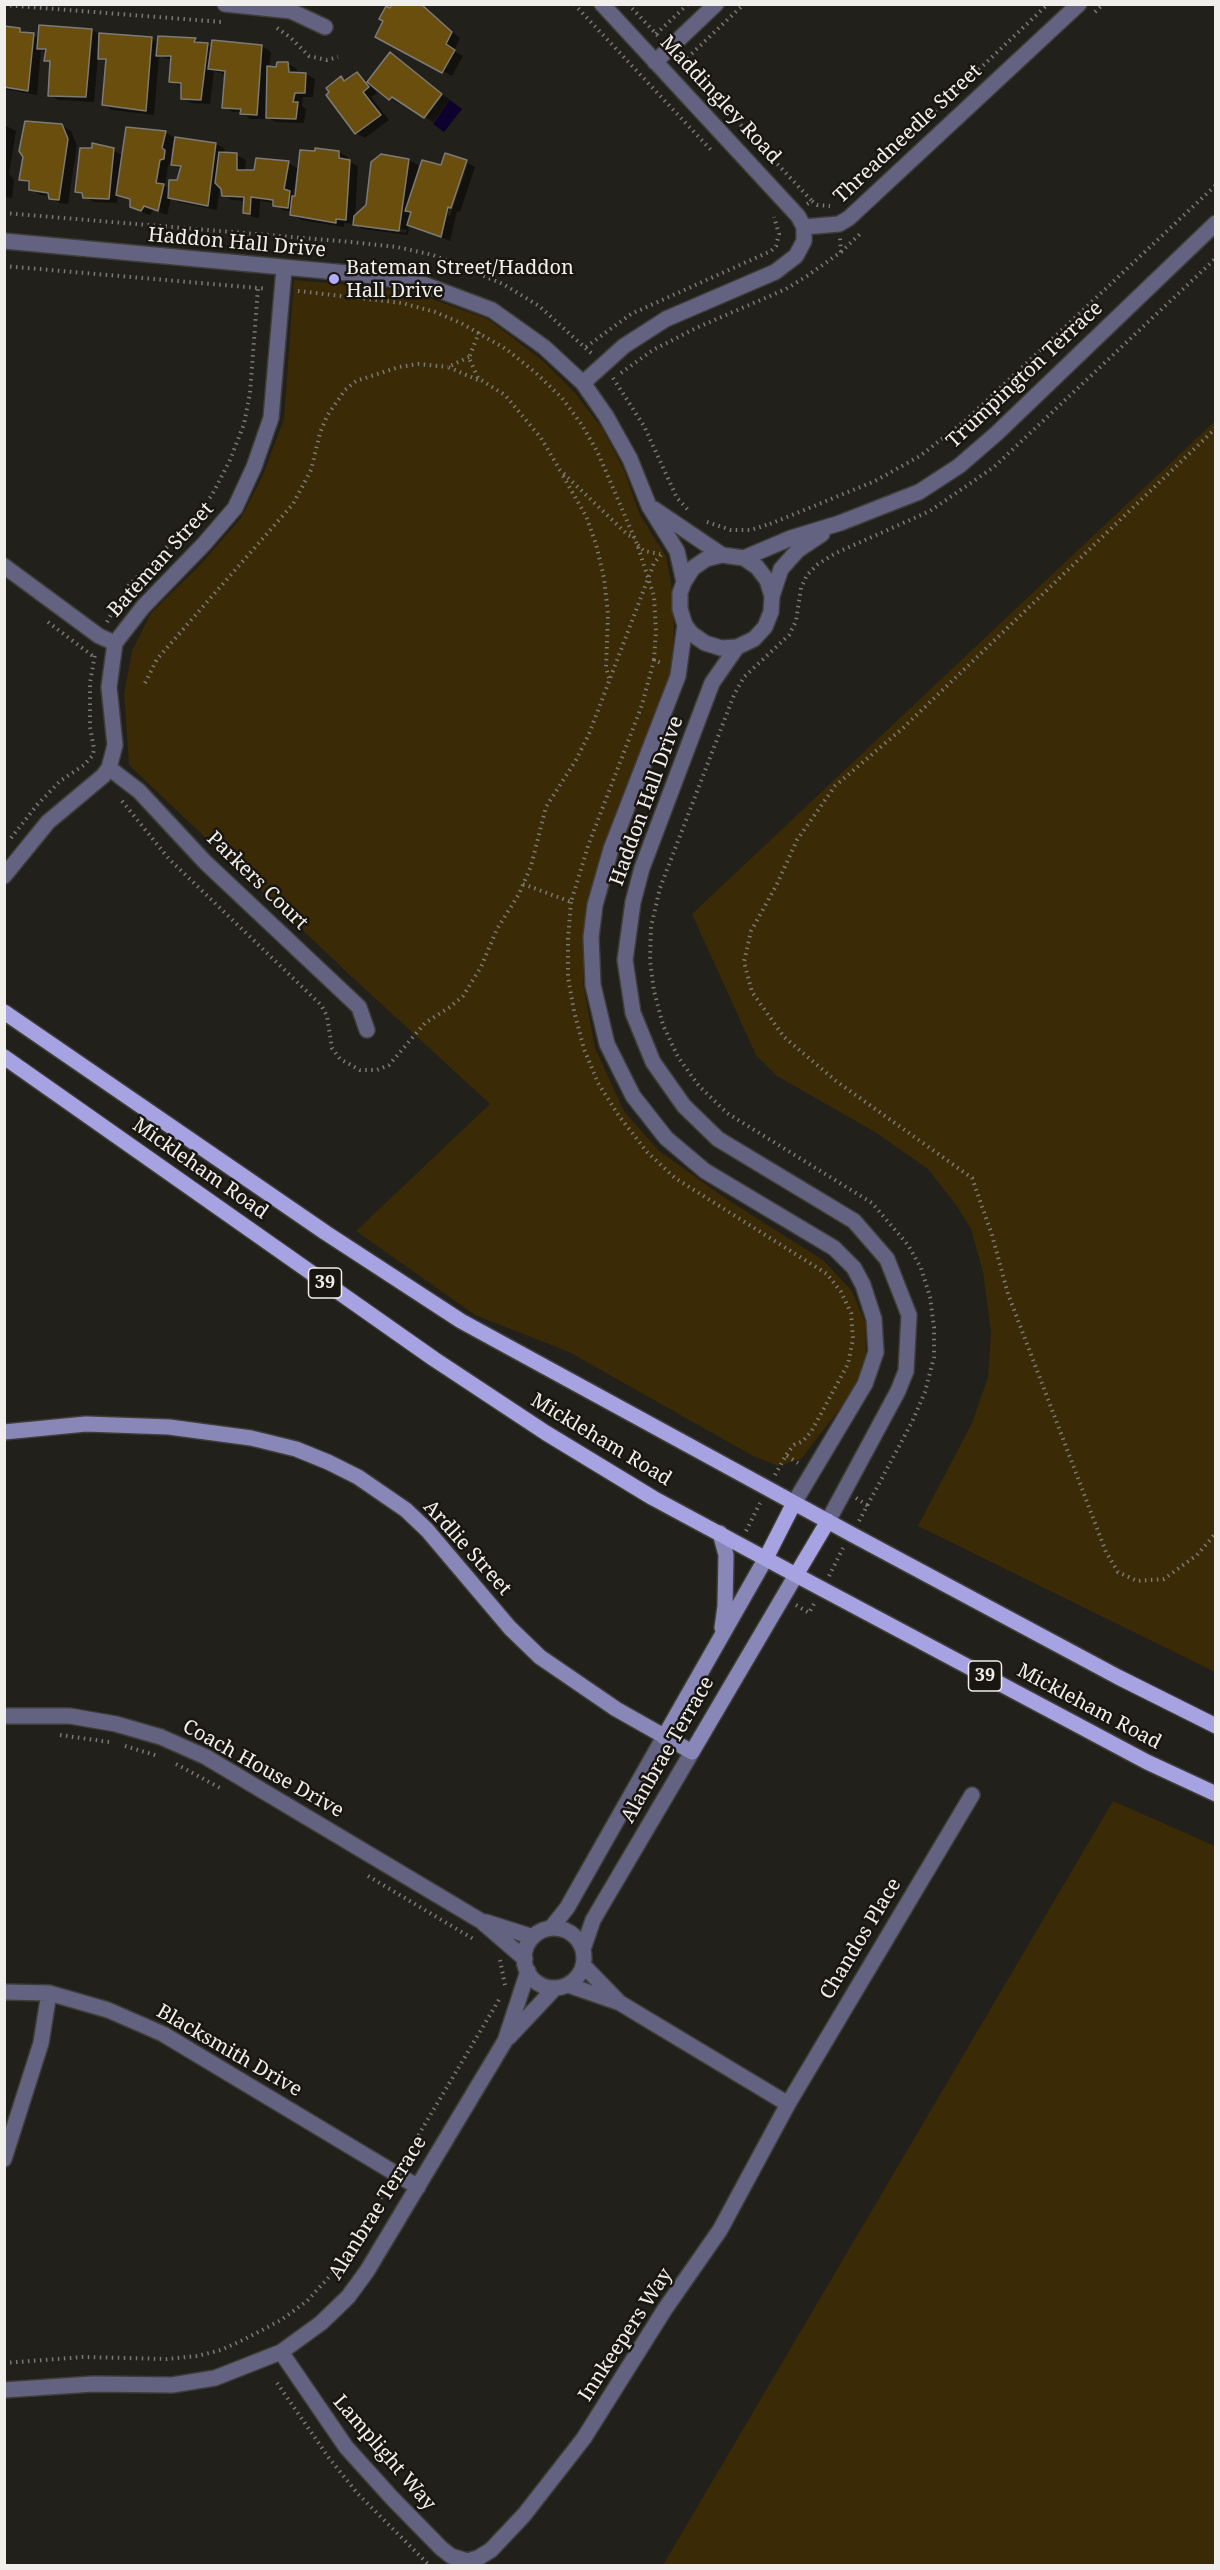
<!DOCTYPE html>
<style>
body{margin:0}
#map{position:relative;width:1220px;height:2570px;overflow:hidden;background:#22201b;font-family:"Noto Serif",serif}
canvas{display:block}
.frame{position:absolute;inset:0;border:6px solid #f1efec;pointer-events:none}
</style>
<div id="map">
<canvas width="1220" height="2570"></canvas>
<div class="frame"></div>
</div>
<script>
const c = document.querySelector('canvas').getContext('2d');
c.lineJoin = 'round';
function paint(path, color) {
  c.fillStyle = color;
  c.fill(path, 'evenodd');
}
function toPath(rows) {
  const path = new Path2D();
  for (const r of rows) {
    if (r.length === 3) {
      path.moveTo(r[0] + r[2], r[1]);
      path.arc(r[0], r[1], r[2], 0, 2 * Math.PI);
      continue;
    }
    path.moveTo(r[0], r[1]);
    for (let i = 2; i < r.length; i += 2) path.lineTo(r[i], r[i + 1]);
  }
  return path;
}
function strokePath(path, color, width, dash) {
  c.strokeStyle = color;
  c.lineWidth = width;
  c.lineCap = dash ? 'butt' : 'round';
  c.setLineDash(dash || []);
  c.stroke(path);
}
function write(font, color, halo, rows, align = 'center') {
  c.font = font + ' "Noto Serif",serif';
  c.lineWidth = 5;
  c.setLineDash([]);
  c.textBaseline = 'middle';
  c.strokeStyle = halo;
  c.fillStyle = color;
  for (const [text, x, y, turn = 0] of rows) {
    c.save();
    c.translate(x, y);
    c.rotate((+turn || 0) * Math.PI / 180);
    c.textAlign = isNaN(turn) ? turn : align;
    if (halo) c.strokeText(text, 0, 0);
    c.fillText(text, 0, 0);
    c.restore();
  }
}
paint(toPath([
 [294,280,364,286,421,295,488,319,543,361,574,392,602,428,624,470,640,515,666,556,671,582,674,627,672,678,605,849,584,924,583,983,595,1048,624,1111,659,1151,728,1200,823,1260,852,1291,865,1322,866,1356,858,1385,801,1459,778,1466,753,1456,569,1352,475,1315,356,1231,490,1104,352,977,129,765,124,694,132,651,151,613,199,566,241,518,262,477,284,419],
 [1215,421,1215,1672,918,1526,972,1423,988,1377,991,1332,983,1272,971,1229,956,1205,928,1169,875,1132,777,1076,756,1055,692,914],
 [1113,1801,1215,1846,1215,2565,663,2565]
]), '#3a2a05');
paint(toPath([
 [450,100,462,109,444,132,433,124]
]), '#0d012d');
paint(toPath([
 [419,4,460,38,454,51,463,56,452,76,385,41],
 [4,27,19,30,40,38,92,30,101,35,151,38,159,43,195,39,212,47,262,46,271,52,269,68,278,69,288,64,297,69,297,74,306,74,315,79,313,97,303,97,302,106,306,109,304,123,276,122,265,116,265,119,250,119,241,112,233,112,224,107,227,75,214,71,210,104,191,103,183,98,183,87,171,82,172,60,159,56,154,115,112,110,103,105,107,62,98,57,94,102,59,100,50,95,52,63,46,60,47,53,41,50,37,95,4,89],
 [399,59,450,100,433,122,401,101,399,104,390,98,370,84,377,93,371,97,389,120,365,138,356,133,328,95,341,78,346,81,357,74,368,82],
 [4,125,16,131,9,174,14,180,12,198,4,197],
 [62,126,71,131,77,145,68,204,59,203,50,196,40,195,31,189,30,184,21,179],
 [165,132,174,138,216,144,225,149,224,154,237,155,246,160,245,172,255,172,288,163,299,169,339,152,348,157,348,161,358,166,355,217,368,205,382,156,409,160,418,165,418,179,442,167,465,161,447,215,450,216,468,163,475,167,460,212,457,211,450,241,409,224,408,235,363,229,355,224,344,223,344,227,301,220,292,214,292,212,283,210,274,203,260,201,259,218,253,217,244,212,245,201,232,200,223,195,220,185,217,210,178,202,171,198,167,215,153,210,150,215,141,212,132,206,132,201,118,194,117,203,94,202,76,192,113,150,124,156],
 [173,142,176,143,174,157,171,155],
 [172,164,182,170,178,182,170,189,165,186,168,165],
 [297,170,299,170,297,196,293,194],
 [362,224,407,230,406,233,362,227]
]), '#0007');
const building = toPath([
 [392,4,421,4,452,32,446,44,455,50,442,73,375,37,383,21,379,19,386,6,390,8,392,4],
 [39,25,92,29,86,97,48,96,50,61,44,61,46,49,37,49,39,25],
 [4,26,20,28,20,32,34,33,28,91,4,87,4,26],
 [99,33,152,37,146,111,102,105,106,59,98,59,99,33],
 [158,36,196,38,194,42,208,43,201,100,181,99,181,83,169,82,171,56,156,56,158,36],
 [212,40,262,45,257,115,240,114,241,109,222,108,225,71,208,69,212,40],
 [390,52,442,94,424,118,392,97,389,100,367,82,390,52],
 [277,62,288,62,289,72,306,73,305,93,295,93,293,102,298,102,296,119,266,118,267,66,276,67,277,62],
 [357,72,369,87,363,92,381,115,355,134,326,95,329,92,326,88,341,76,344,81,357,72],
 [25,121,62,124,68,139,59,200,49,199,48,193,29,190,29,181,19,180,23,157,19,151,25,121],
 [126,127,166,131,162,148,165,150,164,159,160,160,156,183,164,184,158,211,144,206,141,211,130,207,130,199,116,195,126,127],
 [175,137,216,143,208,206,168,198,169,180,177,180,181,166,171,165,175,137],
 [92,143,114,148,109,199,83,198,82,193,75,192,80,148,92,148,92,143],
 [315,148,339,151,339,158,350,160,346,220,336,219,336,223,290,215,292,196,295,196,300,150,315,151,315,148],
 [219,152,237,153,237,170,254,170,256,158,289,161,284,189,290,191,288,208,273,206,273,200,251,197,250,214,243,213,244,197,222,196,221,189,215,183,219,152],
 [445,153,467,160,451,208,448,207,441,237,407,225,411,212,405,211,422,160,441,165,445,153],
 [381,154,409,159,399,231,353,225,354,216,366,205,371,162,381,154]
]);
paint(building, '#694e0e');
strokePath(building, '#7e7b75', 1.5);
const street = toPath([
 [225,4,291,11,325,27],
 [655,62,716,4],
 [804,227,839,224,849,218,1079,4],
 [4,241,358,274,423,284,492,310,544,347,583,383,606,416,630,459,649,506,677,551,684,582],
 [583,383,624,346,666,319,775,272,796,256,804,241,804,227,798,216,602,4],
 [654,509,722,555],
 [744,558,791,538,840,523,919,492,959,466,996,434,1216,223],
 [4,566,99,636,115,643],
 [772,596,781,569,798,550,822,534],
 [685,625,692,634,705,643,721,648,737,647,754,639,765,627,771,612,772,596,767,580,757,567,744,558,722,555,706,559,693,568,684,582,680,593,680,609,685,625,678,676,611,849,595,905,591,937,593,985,607,1044,633,1096,666,1138,705,1171,834,1248,854,1268,863,1285,874,1319,876,1352,865,1384,794,1503],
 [737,647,712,683,642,868,633,902,625,960,633,1013,653,1062,684,1106,718,1139,854,1221,887,1259,909,1315,906,1371,898,1391,828,1521],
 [109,768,139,791,205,862,359,1007,367,1030],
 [4,876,48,822,103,776,109,768,115,745,109,687,115,643,143,607,204,544,235,508,254,467,271,418,284,269],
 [4,1716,70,1716,116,1724,161,1737,206,1757,481,1921,525,1959],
 [486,1922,533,1937],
 [551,1928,567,1908,664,1737],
 [554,1958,30],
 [583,1949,593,1920,692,1752],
 [583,1965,618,2001],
 [568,1985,620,2003,788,2104],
 [4,1992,49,1993,108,2010,163,2034,418,2187],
 [509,2037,555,1988],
 [4,2159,41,2043,49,1993],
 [281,2352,346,2447,392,2498,441,2548,451,2556,467,2561,478,2558,491,2550,524,2515,584,2438,665,2309,720,2230,788,2104,972,1795],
 [4,2390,93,2384,172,2385,215,2378,281,2352,321,2323,348,2297,367,2271,505,2041,528,1971]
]);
const secondary = toPath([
 [4,1432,86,1424,169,1427,251,1438,296,1449,328,1462,358,1477,406,1510,427,1530,510,1628,540,1657,616,1709,692,1752,796,1575],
 [720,1533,726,1555,725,1606,722,1628],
 [664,1737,766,1558]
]);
const primary = toPath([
 [4,1012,326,1233,461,1321,853,1535,1118,1677,1216,1726],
 [4,1057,434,1359,546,1433,653,1498,796,1575,1147,1762,1216,1794],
 [766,1558,794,1503],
 [796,1575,828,1521]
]);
strokePath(street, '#3f3d38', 18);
strokePath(secondary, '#3f3d38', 18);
strokePath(primary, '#3f3d38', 18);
strokePath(toPath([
 [574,4,711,150],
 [628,4,660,38],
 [4,5,222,22],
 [1095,12,1103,4],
 [277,28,291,38,309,56,327,60,338,57],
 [656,34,688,4],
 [679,59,812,201],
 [683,62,744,4],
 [896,148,1048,4],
 [807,204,812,201,817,205,830,206],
 [4,213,351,242,397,247,433,255,503,284,539,306,592,354],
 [841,252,862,232],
 [4,266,258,288],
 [298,291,402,303,435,312,461,323,506,349,536,373,562,398,582,425,598,453,637,544],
 [479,332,469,358,478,378,505,395,541,438,560,470,628,535,635,538],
 [586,347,631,314,771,251,776,246,779,234,774,217],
 [469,357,448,367,478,380],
 [621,373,653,350,696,328,786,289,807,276,841,252,840,238],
 [613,378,644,426,677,498,689,511],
 [1216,428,903,728,835,786,797,840,777,884,751,931,744,962,752,992,784,1037,836,1081,972,1178,992,1235,1008,1294,1106,1552,1118,1572,1137,1581,1164,1579,1197,1555,1216,1533],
 [563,476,586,516,596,544,604,578,608,614,606,668,609,678],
 [707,522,731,530,751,530,769,524],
 [770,524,875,481,920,456,966,420,1216,185],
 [48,622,94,657],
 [107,622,125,589,188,526,212,495,230,460,244,424,250,393,258,288,267,289],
 [654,660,656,631,654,596,637,544,644,551,660,554],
 [145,683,157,659,293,504,311,470,320,433,327,416,345,390,356,381,399,367,418,364,448,367],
 [122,801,169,859,321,1005,327,1016,332,1048,340,1059,360,1070,377,1070,389,1065,425,1023,450,1007,463,996,481,967,497,929,519,894,531,866,546,807,576,760,589,734,654,563,661,555],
 [11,838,37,805,60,781,84,765,93,755,94,749,90,727,90,683,95,654],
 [523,884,571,902,588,846,642,705,654,660,663,664],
 [571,902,568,938,568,977,574,1011,584,1049,598,1083,619,1116,647,1152,675,1178,827,1274,841,1292,851,1313,853,1339,848,1364,811,1432,803,1441,794,1445,786,1455],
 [775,1475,786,1455,798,1463],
 [856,1498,868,1506],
 [859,1521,912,1422,925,1392,934,1357,934,1327,930,1297,921,1268,908,1245,872,1203,727,1113,699,1086,678,1057,663,1025,654,991,650,961,651,927,660,888,734,695,744,677,789,635,796,621,801,588,807,575,818,564,836,553,930,511,994,467,1216,258],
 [746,1531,760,1503],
 [829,1576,843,1548],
 [796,1605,809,1613,815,1602],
 [60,1735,109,1742],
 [125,1746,158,1756],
 [176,1764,222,1789],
 [368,1876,475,1940],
 [500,1960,505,1985],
 [403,2161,500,1998],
 [4,2363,83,2357,167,2359,197,2356,221,2350,245,2339,281,2320,307,2301,329,2277,347,2253,388,2186],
 [277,2383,329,2458,358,2494,430,2566]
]), '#7c7a76', 4, [1.5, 4.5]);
strokePath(street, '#636280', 15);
strokePath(secondary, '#8987b7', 15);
strokePath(primary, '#a7a3e2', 15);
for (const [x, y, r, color] of [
 [334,279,6,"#b2adf9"]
]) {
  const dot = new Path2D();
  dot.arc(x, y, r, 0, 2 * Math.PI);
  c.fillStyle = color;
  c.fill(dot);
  strokePath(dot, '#191612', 2);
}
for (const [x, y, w] of [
 [325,1283,33],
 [985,1676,33]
]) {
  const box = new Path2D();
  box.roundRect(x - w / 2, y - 15, w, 30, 4.5);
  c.fillStyle = '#191612';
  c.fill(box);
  strokePath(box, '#f1efec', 1.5);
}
write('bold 18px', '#f1efec', null, [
 ["39",325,1283],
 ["39",985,1676]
]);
write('20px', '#f1efec', '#191612', [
 ["Maddingley Road",720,100,47],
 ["Threadneedle Street",908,134,-43],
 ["Haddon Hall Drive",237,243,5],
 ["Trumpington Terrace",1025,375,-43],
 ["Bateman Street",161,560,-48],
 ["Haddon Hall Drive",647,801,-70],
 ["Parkers Court",257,881,44],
 ["Mickleham Road",200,1169,35],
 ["Mickleham Road",601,1440,31],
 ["Ardlie Street",467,1548,48],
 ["Mickleham Road",1089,1707,28],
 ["Alanbrae Terrace",668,1750,-60],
 ["Coach House Drive",263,1769,29],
 ["Chandos Place",861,1939,-59],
 ["Blacksmith Drive",229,2051,30],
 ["Alanbrae Terrace",378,2208,-58],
 ["Innkeepers Way",626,2335,-57],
 ["Lamplight Way",384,2453,49]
]);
write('20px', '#f1efec', '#191612', [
 ["Bateman Street/Haddon",346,268],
 ["Hall Drive",346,291]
], 'left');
</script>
